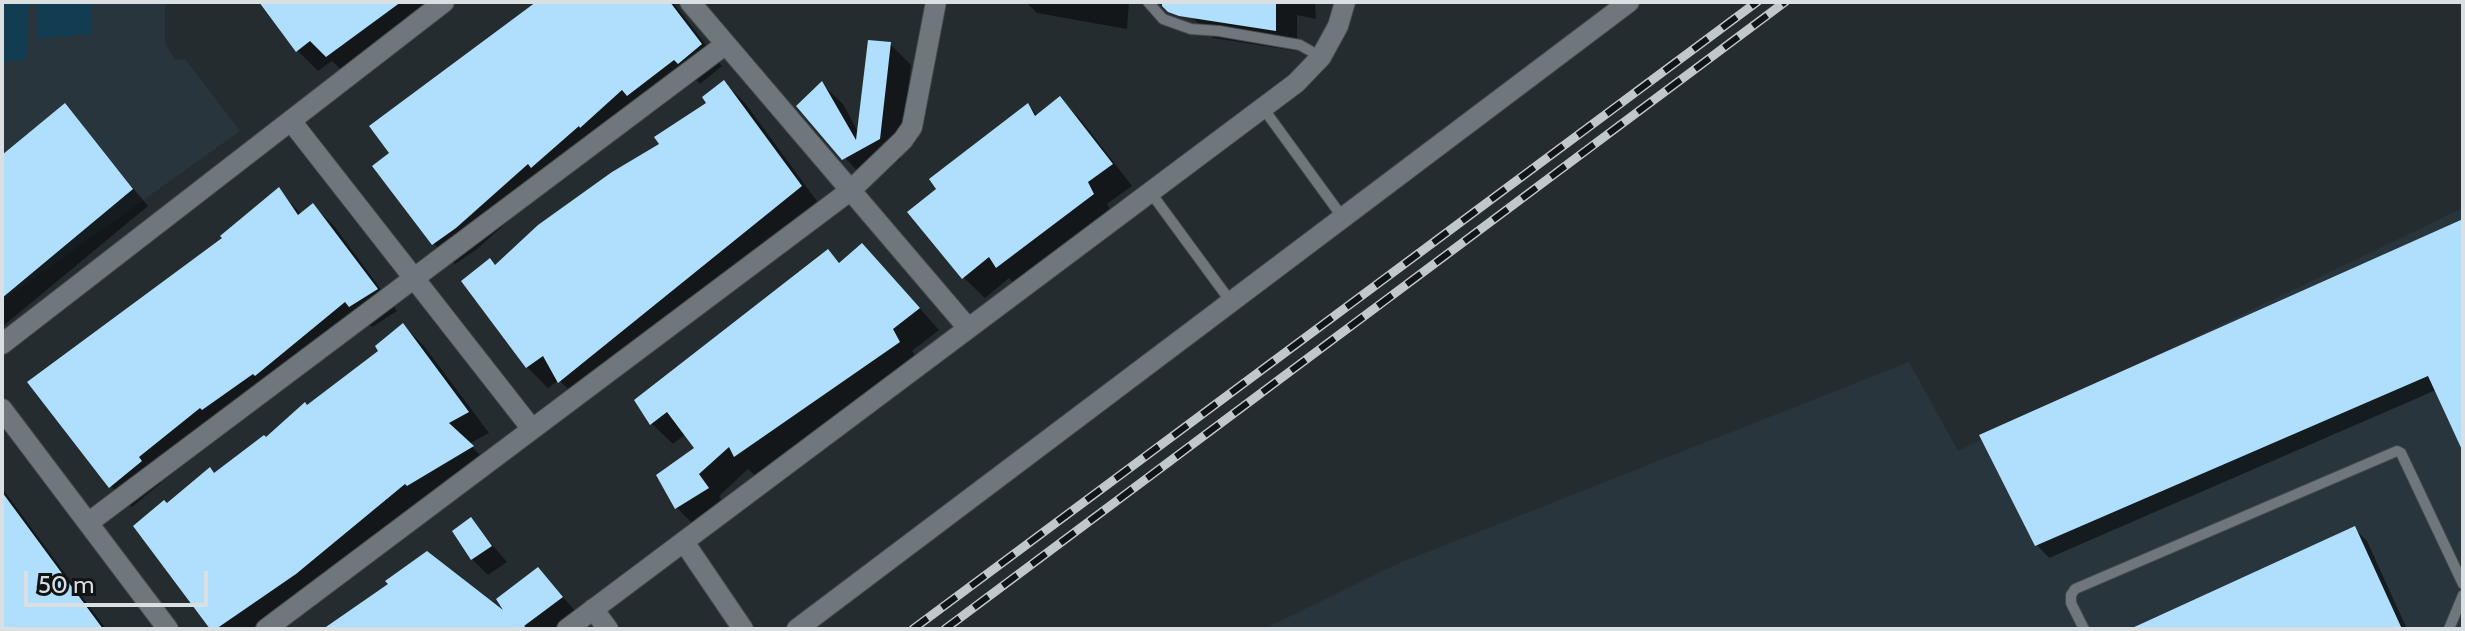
<!DOCTYPE html>
<style>
body{margin:0}
#map{position:relative;width:2465px;height:631px;overflow:hidden;background:#252c30;font-family:Cabin,sans-serif}
canvas{display:block}
.frame{position:absolute;inset:0;border:4px solid #dadfe2;pointer-events:none}
.scale{position:absolute;left:24px;top:571px;width:184px;height:36px;box-sizing:border-box;border:4px solid #dadfe2;border-top:0;padding-left:10px;font-size:24px;line-height:28px;white-space:nowrap;color:#dadfe2;-webkit-text-stroke:6px #111416;paint-order:stroke}
</style>
<div id="map">
<canvas width="2465" height="631"></canvas>
<div class="frame"></div>
<div class="scale">50 m</div>
</div>
<script>
const c = document.querySelector('canvas').getContext('2d');
c.lineJoin = 'round';
function paint(path, color) {
  c.fillStyle = color;
  c.fill(path, 'evenodd');
}
function toPath(rows) {
  const path = new Path2D();
  for (const r of rows) {
    path.moveTo(r[0], r[1]);
    for (let i = 2; i < r.length; i += 2) path.lineTo(r[i], r[i + 1]);
  }
  return path;
}
function strokePath(path, color, width, dash) {
  c.strokeStyle = color;
  c.lineWidth = width;
  c.lineCap = dash ? 'butt' : 'round';
  c.setLineDash(dash || []);
  c.stroke(path);
}
paint(toPath([
 [2,2,165,2,165,42,175,60,185,59,240,131,2,301],
 [2463,208,2463,629,1264,629,1397,564,1909,362,1958,451]
]), '#28353d');
paint(toPath([
 [2,2,29,2,26,60,2,61],
 [38,2,92,2,91,34,37,39]
]), '#123c52');
paint(toPath([
 [261,2,451,2,348,77,332,61,318,71,297,50],
 [540,2,673,2,722,66,700,84,696,80,650,115,644,110,553,187,550,184,477,249,455,264,434,244,392,153],
 [1026,2,1129,2,1127,29,1037,13],
 [1193,2,1315,2,1316,19,1297,15,1297,51,1213,38,1192,17],
 [890,44,911,65,900,160,865,180,799,106,822,84,843,104,858,132],
 [724,82,745,103,822,208,581,402,559,380,548,388,527,367,496,267,662,144,709,103],
 [1060,99,1081,120,1132,186,1107,204,1114,216,1018,288,1009,278,985,298,964,278,939,189,1028,105,1038,116],
 [65,106,148,206,2,327,2,158],
 [278,189,302,215,313,205,334,226,397,311,372,327,367,322,298,379,158,479,161,483,132,507,111,486,225,238],
 [2463,221,2463,447,2436,390,2049,558,2037,545],
 [828,251,841,264,882,266,939,330,912,351,920,363,757,477,748,469,719,496,728,510,698,529,677,508,659,475,697,449,686,434,673,444,652,424,637,401],
 [403,325,424,346,489,433,469,444,493,468,267,629,212,629,167,506,266,439,381,351],
 [2,488,106,629,2,629],
 [471,520,507,562,488,575,472,559],
 [2354,528,2367,541,2407,629,2137,629],
 [538,569,578,614,557,629,326,629,510,618]
]), '#0007');
paint(toPath([
 [259,2,401,2,326,57,310,41,296,52],
 [536,2,670,2,702,44,678,64,674,60,627,96,622,90,580,128,579,126,531,168,528,164,456,228,432,245,372,166,389,153,369,126],
 [1162,2,1276,2,1276,31,1179,16,1168,12,1162,6],
 [868,40,891,42,880,139,842,160,796,106,822,81,856,140],
 [724,80,802,186,558,383,543,356,526,368,461,281,490,258,495,265,538,225,612,172,659,144,654,137,706,103,702,97],
 [1060,96,1113,164,1088,182,1094,194,996,268,989,257,962,279,907,212,936,189,929,179,1028,103,1035,116],
 [65,103,133,189,2,298,2,155],
 [279,187,298,215,313,203,378,289,349,307,345,302,255,376,253,374,202,410,200,408,139,457,142,461,109,488,27,382,222,238,220,236],
 [2463,219,2463,452,2428,376,2035,546,1979,435],
 [862,243,920,308,893,329,900,342,734,457,729,447,699,474,709,488,675,509,656,475,694,448,667,412,650,425,634,400,828,249,839,263],
 [403,323,469,412,449,423,474,446,407,486,405,484,296,574,216,629,210,629,133,526,164,500,167,503,210,467,214,473,264,435,266,437,305,402,307,405,378,351,375,346],
 [2,492,103,629,2,629],
 [471,517,492,546,471,560,452,531],
 [2355,526,2402,629,2130,629],
 [427,551,503,610,496,599,538,567,563,597,524,626,528,629,323,629,388,584,385,581]
]), '#afdffd');
const lane = toPath([
 [1148,2,1163,19,1191,29,1219,31,1300,45,1321,57],
 [1263,108,1343,218],
 [1151,193,1231,302],
 [2084,629,2071,603,2071,595,2075,589,2397,451,2401,453,2463,584],
 [2449,629,2463,595]
]);
const street = toPath([
 [690,2,968,328],
 [291,121,532,429],
 [2,344,444,2],
 [2,409,168,629],
 [88,523,726,44],
 [684,542,743,629],
 [593,609,608,629],
 [266,629,851,190,903,140,912,127,936,2],
 [567,629,1296,83,1321,57,1338,26,1345,2],
 [797,629,1629,2]
]);
strokePath(lane, '#43494d', 12);
strokePath(street, '#43494d', 22);
strokePath(lane, '#6f777c', 10);
strokePath(street, '#6f777c', 20);
const rail = toPath([
 [913,629,1757,2],
 [945,629,1785,2]
]);
strokePath(rail, '#c1c7ca', 9);
strokePath(rail, '#111416', 6, [18]);
</script>
